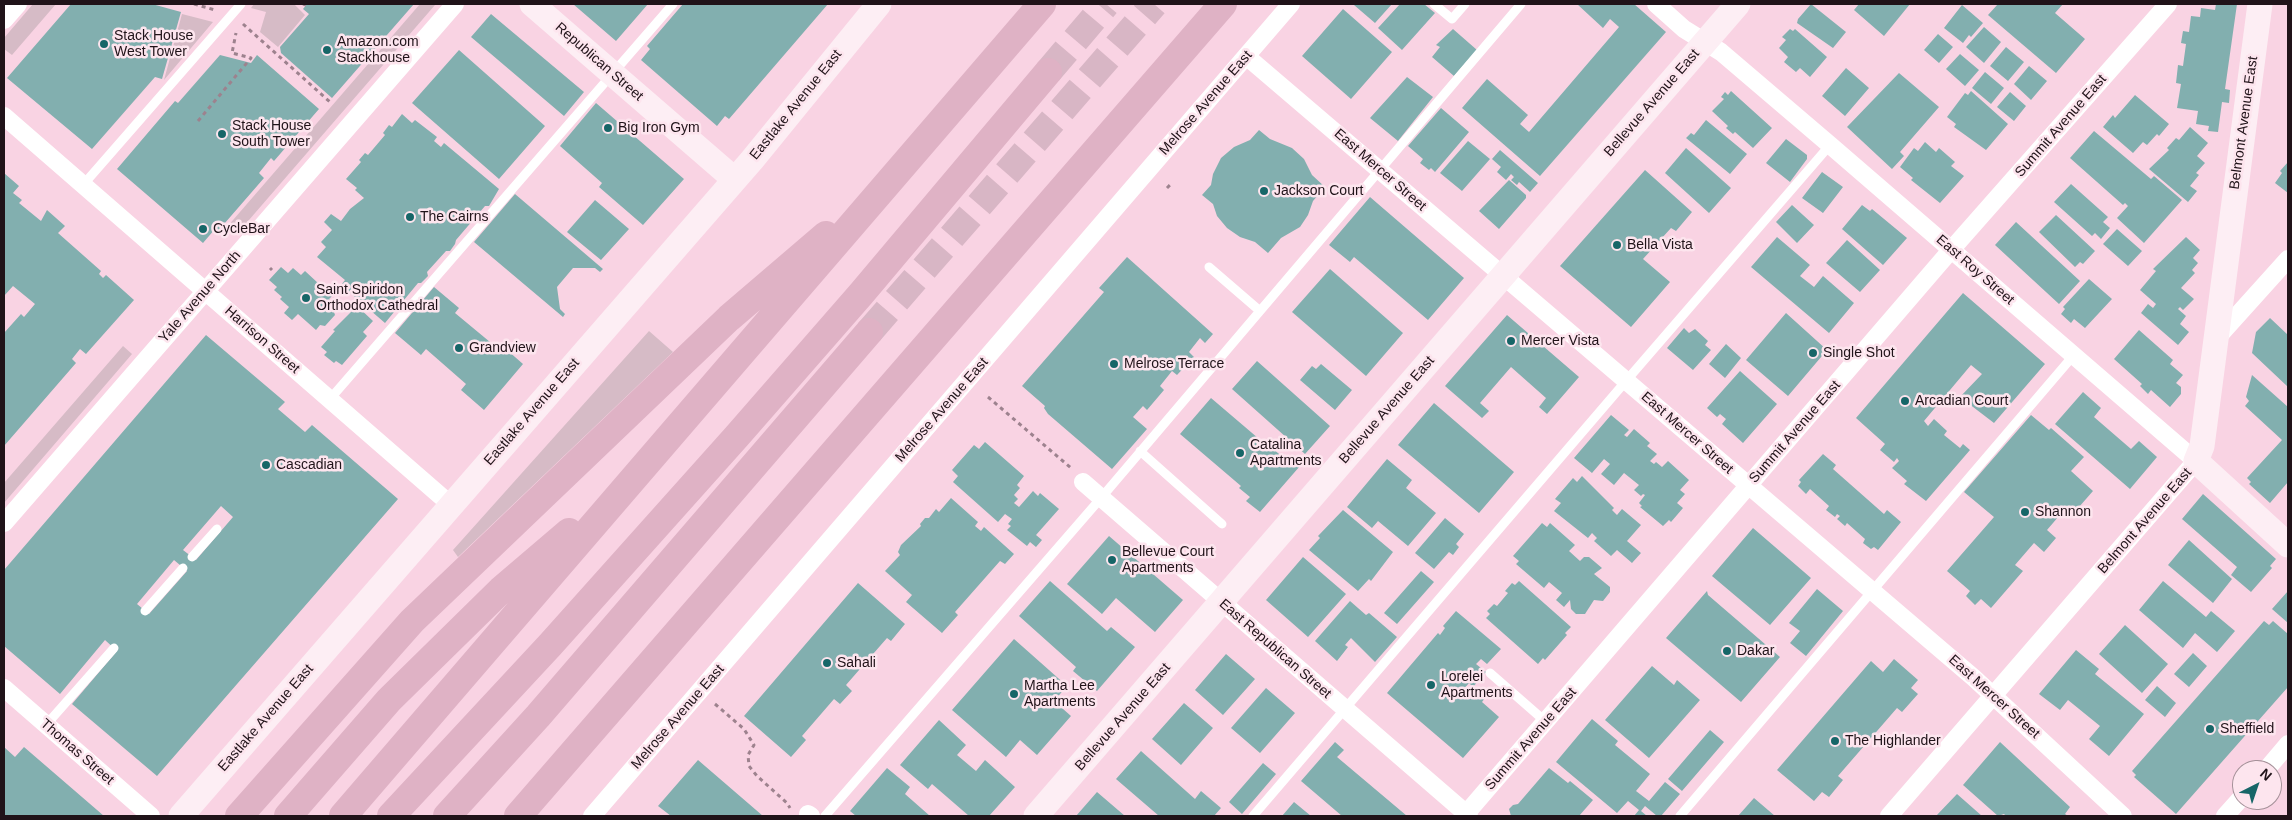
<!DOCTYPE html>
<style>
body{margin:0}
#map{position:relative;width:2292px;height:820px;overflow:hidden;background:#f9d3e3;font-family:Arial,sans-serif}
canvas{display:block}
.frame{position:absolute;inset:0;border:5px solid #201319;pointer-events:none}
.north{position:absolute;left:2232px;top:760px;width:50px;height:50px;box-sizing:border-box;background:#fde5ee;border:1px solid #a59199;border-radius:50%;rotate:41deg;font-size:14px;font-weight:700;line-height:20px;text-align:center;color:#201319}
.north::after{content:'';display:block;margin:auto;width:18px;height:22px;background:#176668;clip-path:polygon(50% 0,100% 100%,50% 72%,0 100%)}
</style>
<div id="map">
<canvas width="2292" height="820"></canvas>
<div class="frame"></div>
<div class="north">N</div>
</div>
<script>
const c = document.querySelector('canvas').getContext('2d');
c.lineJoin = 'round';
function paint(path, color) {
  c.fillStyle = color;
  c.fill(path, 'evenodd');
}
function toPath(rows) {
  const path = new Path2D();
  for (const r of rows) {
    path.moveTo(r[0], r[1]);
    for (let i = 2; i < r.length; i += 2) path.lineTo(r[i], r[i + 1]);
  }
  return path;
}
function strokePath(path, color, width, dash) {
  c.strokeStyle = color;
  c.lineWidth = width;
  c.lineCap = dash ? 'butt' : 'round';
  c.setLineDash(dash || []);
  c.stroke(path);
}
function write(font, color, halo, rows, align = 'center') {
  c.font = font + ' Arial,sans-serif';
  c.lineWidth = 5;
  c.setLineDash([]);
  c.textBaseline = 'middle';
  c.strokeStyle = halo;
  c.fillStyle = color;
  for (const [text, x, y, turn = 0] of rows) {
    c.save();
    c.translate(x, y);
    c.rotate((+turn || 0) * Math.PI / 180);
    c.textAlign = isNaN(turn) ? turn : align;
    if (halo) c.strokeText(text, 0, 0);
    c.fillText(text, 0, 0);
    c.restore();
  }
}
paint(toPath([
 [33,4,56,4,12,55,4,49,4,38],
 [254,4,294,4,305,15,278,47,260,32,266,12,251,8],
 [420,4,435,5,236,235,227,227],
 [182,14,213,22,164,80],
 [649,331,673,352,458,557,453,550],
 [123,346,132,354,4,503,4,483]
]), '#d6bbc6');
paint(toPath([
 [71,4,152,4,181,12,162,79,155,77,92,149,7,78],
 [307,4,414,4,332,98,281,53,280,47,309,14,303,9],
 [573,4,648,4,616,41],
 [683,4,828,4,729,119,725,116,717,126,641,60,650,49,647,46],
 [1355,4,1392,4,1375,23,1354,5],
 [1400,4,1424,4,1435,13,1402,50,1378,28],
 [1577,4,1634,4,1666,32,1540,176,1462,108,1487,79,1528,115,1520,124,1529,132,1619,27,1610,19,1603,28],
 [1811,4,1846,32,1833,48,1797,23,1798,19],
 [1859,4,1910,4,1884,36,1854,10],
 [1998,4,2063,4,2055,13,2085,39,2056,73,1988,15],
 [2216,4,2237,4,2225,89,2230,90,2229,103,2222,102,2218,132,2208,131,2209,126,2196,124,2198,111,2177,108,2181,84,2176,83,2178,65,2183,66,2186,44,2181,43,2183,31,2189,32,2191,16,2200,17,2201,8,2215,10],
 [1962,5,1983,23,1971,37,1969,35,1963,43,1944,28],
 [1343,9,1392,52,1351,99,1302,56],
 [491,14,584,92,564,116,471,37],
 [1984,27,2001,42,1984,63,1966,47],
 [1453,29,1477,50,1454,76,1432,57,1440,47,1436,45],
 [1790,29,1793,31,1795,29,1827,57,1810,77,1800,68,1796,72,1784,62,1788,57,1779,48,1786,40,1782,37],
 [1938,34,1953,47,1939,63,1924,50],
 [2006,47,2024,62,2008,81,1990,66],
 [459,50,545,126,499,179,412,103],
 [1960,54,1979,70,1965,86,1946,69],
 [220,55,251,63,257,55,319,109,274,161,271,158,259,173,264,178,218,231,215,229,203,243,117,169,175,101,178,103],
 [2029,66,2047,81,2031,100,2014,84],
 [1846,68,1869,88,1845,116,1822,96],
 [1985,72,2004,88,1991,104,1972,88],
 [1899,73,1939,107,1900,152,1904,156,1892,169,1847,127],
 [1407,77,1433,97,1398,141,1370,118],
 [1731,91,1772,128,1753,148,1735,132,1733,134,1726,128,1728,126,1712,111,1724,99,1721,97,1725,92,1728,95],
 [1971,91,2008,124,1986,150,1954,127,1956,124,1947,117,1965,93,1968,95],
 [2010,92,2026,106,2014,121,1997,107],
 [2135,95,2169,124,2159,136,2157,134,2147,145,2143,142,2133,153,2103,127,2113,115,2115,118],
 [596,103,684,179,643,225,599,187,602,183,560,146],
 [1441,108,1469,132,1435,172,1431,168,1429,170,1420,163,1423,159,1408,146],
 [402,114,412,123,415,120,437,137,434,141,441,147,444,143,499,189,489,206,485,206,456,240,455,244,450,251,446,251,427,272,428,276,421,283,418,283,385,323,341,285,345,280,317,257,326,247,321,242,332,230,324,222,331,214,341,221,350,209,364,198,355,190,357,188,346,179,361,162,359,160,365,153,368,155,385,135,383,133,389,125,392,127],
 [1706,120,1747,154,1730,174,1686,138,1691,133,1694,135],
 [2190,127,2208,143,2197,156,2205,163,2196,173,2199,175,2190,186,2197,191,2188,202,2149,169,2169,150,2167,148,2176,138,2179,140],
 [1259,130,1270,139,1292,148,1304,159,1312,175,1325,187,1313,201,1308,215,1300,227,1281,238,1268,253,1255,242,1240,237,1227,228,1217,216,1213,204,1202,195,1211,185,1213,174,1221,158,1234,147,1250,140],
 [2094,131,2151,179,2154,176,2182,200,2144,243,2117,218,2128,206,2125,203,2123,205,2070,158],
 [1786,139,1807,155,1807,159,1790,182,1766,163],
 [1468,141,1490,159,1462,191,1440,173],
 [1925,142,1936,152,1939,148,1955,162,1951,166,1964,176,1940,203,1911,180,1913,178,1900,167,1914,148,1918,151],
 [1686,148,1731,188,1709,213,1665,173],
 [1500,150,1538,183,1530,192,1519,182,1517,185,1511,180,1514,177,1511,174,1506,180,1497,172,1501,167,1492,159],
 [2288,162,2288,193,2275,183,2282,173,2280,171],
 [1645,170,1692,212,1676,231,1671,228,1643,259,1670,282,1631,327,1560,266],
 [1822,172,1843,187,1823,213,1802,198],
 [4,173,19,186,13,193,22,200,19,203,41,221,47,210,65,226,58,233,101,271,99,274,103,278,106,275,134,300,86,354,80,349,72,359,76,363,4,446,4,333,21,314,24,317,35,304,13,286,4,296],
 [1509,180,1526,195,1526,198,1499,229,1479,211],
 [2071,184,2108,217,2103,222,2110,228,2101,239,2095,233,2092,236,2054,202],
 [515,194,603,269,600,272,595,268,573,268,557,287,560,309,565,314,563,317,474,242],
 [1370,197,1464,278,1428,320,1354,257,1350,262,1329,245],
 [595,200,629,229,601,260,567,232],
 [1792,205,1814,225,1797,243,1776,222],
 [1862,205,1870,211,1872,209,1907,238,1883,265,1842,229],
 [2056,215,2095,251,2083,264,2080,262,2075,267,2039,232],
 [2016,222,2080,281,2059,304,1995,245],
 [2117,229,2142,251,2128,266,2103,244],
 [1777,237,1810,265,1800,276,1814,287,1823,276,1854,303,1829,333,1751,267],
 [2186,237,2200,250,2193,258,2198,263,2192,270,2195,273,2181,288,2194,299,2183,310,2180,307,2178,309,2186,316,2180,324,2189,332,2178,345,2141,313,2148,304,2153,308,2156,304,2140,290,2156,271,2153,269],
 [1847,240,1880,270,1860,292,1826,263],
 [1127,257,1213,334,1205,343,1200,338,1189,352,1194,357,1177,375,1172,371,1160,386,1164,390,1147,410,1143,406,1133,417,1147,429,1112,469,1048,414,1044,408,1045,406,1022,386,1104,292,1099,288],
 [281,267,288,273,293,268,301,275,305,271,332,296,329,299,337,306,333,309,335,315,325,326,320,325,316,330,298,314,292,320,284,313,289,307,280,299,282,297,274,290,277,287,269,280],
 [1330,269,1403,333,1366,376,1292,312],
 [2089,279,2112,299,2085,328,2074,319,2071,323,2061,314,2065,309,2063,307],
 [434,287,459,308,455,313,496,347,499,343,523,364,484,410,461,390,466,384,426,349,421,355,395,333],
 [1963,293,2045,364,1994,423,1960,397,1982,374,1971,365,1924,421,1928,426,1934,419,1947,431,1944,435,1960,448,1963,444,1970,450,1926,501,1904,484,1907,481,1892,468,1899,461,1897,458,1894,462,1880,450,1885,444,1856,418],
 [357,306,373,321,363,332,367,336,342,365,336,361,334,363,324,355,327,352,321,347,335,331,333,330],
 [1786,313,1827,350,1788,396,1746,360],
 [1507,315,1579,377,1547,414,1539,407,1546,398,1511,367,1480,403,1489,411,1482,418,1445,386],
 [2270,318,2288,335,2288,387,2252,353,2256,332],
 [1684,328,1689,333,1695,329,1708,341,1705,345,1711,350,1693,370,1667,348],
 [2139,330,2173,360,2170,364,2183,375,2176,383,2181,387,2181,394,2170,407,2151,390,2148,394,2140,386,2142,384,2114,359],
 [206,335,285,402,278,409,305,432,312,425,398,499,157,776,72,704,117,651,105,640,60,694,4,646,4,570],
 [221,506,233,517,196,560,183,550],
 [174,560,187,571,149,614,137,604],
 [1726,344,1741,358,1725,378,1709,364],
 [1257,361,1330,426,1305,454,1232,389],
 [1321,364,1352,390,1335,410,1300,380,1312,366,1316,369],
 [1740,371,1777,404,1743,443,1722,424,1726,419,1720,414,1717,417,1707,408],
 [2252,375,2288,407,2288,482,2270,503,2249,484,2251,482,2247,478,2282,440,2245,406,2249,401,2246,397],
 [2083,392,2101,408,2094,417,2131,449,2139,441,2157,457,2130,489,2055,424],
 [1211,398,1272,450,1273,449,1284,458,1287,455,1300,466,1260,512,1246,501,1250,497,1239,488,1241,486,1180,434],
 [1434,403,1514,472,1479,513,1398,445],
 [1611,415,1629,430,1624,435,1627,437,1634,429,1650,443,1647,446,1657,454,1650,461,1654,464,1656,462,1662,467,1668,461,1689,480,1680,490,1685,494,1677,503,1683,508,1671,522,1669,520,1663,526,1640,507,1642,506,1639,503,1645,495,1643,494,1641,496,1634,490,1639,485,1624,473,1614,485,1601,474,1610,464,1604,459,1592,473,1574,458],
 [2031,415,2049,430,2051,428,2084,457,2071,471,2093,491,2072,515,2065,509,2047,530,2056,538,2044,552,2034,543,2015,565,2023,571,1991,608,1981,599,1975,605,1966,596,1970,591,1947,571,1994,517,1964,492],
 [985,442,1024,476,1017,485,1020,488,1014,495,1018,499,1014,503,1019,507,1033,491,1038,496,1040,493,1059,509,1036,535,1042,540,1036,547,1030,542,1027,546,1007,530,1011,526,1008,524,1012,519,1005,514,998,522,953,482,958,476,952,470,974,445,979,449],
 [1823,454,1836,465,1833,469,1884,514,1887,510,1901,522,1878,550,1874,547,1871,549,1863,543,1865,539,1847,523,1845,526,1837,519,1840,516,1837,514,1835,517,1826,510,1829,506,1810,489,1806,494,1798,486,1801,482,1799,480],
 [1387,459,1412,480,1406,488,1436,513,1408,546,1378,521,1372,528,1347,507],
 [1582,476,1614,508,1612,510,1617,515,1622,509,1641,525,1627,541,1641,553,1632,563,1617,550,1611,556,1594,541,1597,538,1592,533,1588,538,1554,511,1561,503,1555,499,1573,478,1577,482],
 [2203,494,2276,559,2270,566,2272,568,2251,592,2231,575,2237,567,2182,519],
 [951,498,978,522,975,526,981,531,984,527,1014,554,1005,564,1000,561,955,612,958,615,942,633,906,602,912,595,885,571,900,555,898,552,901,545,921,526,920,524,925,518,929,518,936,509,939,512],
 [1343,510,1393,552,1371,581,1369,579,1358,591,1309,550,1320,538,1318,536],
 [1445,518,1464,534,1456,544,1459,547,1453,555,1449,552,1434,569,1415,553],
 [1542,523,1547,527,1550,523,1575,545,1569,551,1580,561,1584,557,1589,557,1602,568,1594,574,1610,587,1610,592,1603,601,1594,600,1585,614,1576,614,1571,609,1570,600,1564,607,1556,600,1562,593,1549,582,1544,588,1516,564,1519,561,1513,556],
 [1753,528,1811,578,1770,625,1712,576],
 [1109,536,1183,600,1155,632,1116,598,1102,614,1067,584],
 [2189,540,2232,579,2213,603,2168,565],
 [1303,557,1346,594,1308,637,1266,600],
 [1421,571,1434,582,1397,624,1384,613],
 [1050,581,1107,631,1111,627,1135,647,1097,691,1073,671,1076,667,1019,616],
 [1519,581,1571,627,1565,633,1567,635,1545,660,1543,658,1538,664,1486,618,1490,614,1487,611,1494,604,1497,606,1508,593,1505,591,1512,583,1515,585],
 [2163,581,2206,617,2211,611,2235,631,2217,652,2195,633,2183,648,2139,610],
 [858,583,905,624,891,641,887,638,846,685,852,691,840,704,834,699,802,736,806,740,791,757,744,716],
 [1817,589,1843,611,1806,656,1790,643,1800,631,1789,623],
 [1707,591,1708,595,1780,657,1741,702,1666,638],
 [2288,591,2288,623,2272,609],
 [1350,601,1366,615,1369,613,1397,637,1375,662,1351,638,1345,645,1348,647,1337,661,1315,641],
 [1456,611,1501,649,1487,664,1481,659,1476,664,1486,672,1473,687,1469,683,1463,690,1469,691,1472,687,1485,698,1482,702,1499,717,1463,758,1387,693,1438,633,1440,635,1445,628,1443,626],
 [2264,621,2269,625,2273,621,2288,634,2288,687,2176,814,2134,777,2136,775,2132,771],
 [2125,625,2168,664,2142,693,2099,654],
 [1014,639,1067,686,1054,701,1071,716,1037,755,1020,740,1006,757,952,710],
 [2076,650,2099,669,2095,674,2144,714,2109,756,2089,739,2100,726,2068,700,2060,710,2039,694],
 [2193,653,2207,666,2189,687,2174,674],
 [1226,654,1255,679,1223,715,1195,690],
 [1894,659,1918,680,1911,688,1918,694,1902,712,1897,708,1838,776,1843,780,1829,797,1822,792,1814,801,1777,770,1871,661,1883,672],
 [1652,666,1674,685,1677,680,1700,700,1649,758,1605,720],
 [2157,686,2176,703,2165,717,2145,700],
 [1266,688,1295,713,1260,753,1231,728],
 [1184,703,1213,728,1181,765,1152,739],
 [1592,719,1618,741,1615,745,1650,774,1636,791,1649,801,1665,782,1680,794,1661,816,1657,816,1645,806,1641,811,1647,816,1634,816,1639,810,1628,801,1617,813,1556,762],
 [939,720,966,745,957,755,976,771,985,760,1015,787,989,816,969,816,932,784,928,789,900,765],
 [1710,730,1724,742,1682,791,1668,779],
 [1335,742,1344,750,1337,757,1407,816,1342,816,1301,781],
 [2000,742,2070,807,2065,814,2068,816,2006,816,2004,814,1998,816,1963,785],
 [4,747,15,757,24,747,104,816,4,816],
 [1141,751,1195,799,1201,791,1221,808,1214,816,1159,816,1116,779],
 [698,760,763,816,671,816,658,806],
 [1263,763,1276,774,1242,814,1229,802],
 [887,768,910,787,905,794,930,816,856,816,850,811],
 [1549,768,1568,783,1570,781,1593,800,1579,816,1511,816,1509,809,1513,805,1518,804],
 [1097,792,1125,816,1076,816],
 [1957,794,1982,816,1936,816],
 [1754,798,1775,816,1738,816],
 [1294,802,1311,816,1282,816]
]), '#82afaf');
strokePath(toPath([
 [1048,72,1106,4],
 [869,332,1154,4]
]), '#d8b6c5', 28, [28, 14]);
strokePath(toPath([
 [194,4,215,10],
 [303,4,306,5],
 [243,24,330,102],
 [198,121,251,58,232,53,236,33],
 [1167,188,1170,185],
 [270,268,272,270],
 [988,397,1071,468],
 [715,704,744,729,754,745,748,755,749,766,757,776,787,803,790,808]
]), '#9d828e', 3, [4, 4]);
strokePath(toPath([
 [1434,4,1452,19,1465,4],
 [83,185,241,4],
 [1209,267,1260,311],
 [330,399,673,4],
 [1140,451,1222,524],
 [192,557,217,529],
 [145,611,183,568],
 [1490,673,1546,722],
 [46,725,114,648],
 [825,816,1101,498,1521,4],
 [1253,816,1626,381,1830,145],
 [1680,816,2073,356]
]), '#fff', 9);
strokePath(toPath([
 [1656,4,1684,29,1721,52,1830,145,2196,461,1889,816],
 [4,20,18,4],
 [1246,56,1974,678,2123,816],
 [4,116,451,505],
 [2216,339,2288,259],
 [1083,482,1469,816],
 [4,523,455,4],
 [4,688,151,816],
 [2266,770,2288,744],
 [808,814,811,816],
 [592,816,1291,4],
 [1464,816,1951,250,2168,4],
 [2225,816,2242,797]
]), '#fff', 18);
strokePath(toPath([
 [532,4,734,179],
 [2260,4,2202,446,2196,461,2288,545],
 [181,816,752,160,879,4],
 [1036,816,1738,4]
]), '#fdeef4', 25);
strokePath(toPath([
 [239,816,412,621,729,318,826,235],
 [288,816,389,700,501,590,569,532],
 [343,816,1042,4],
 [391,816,550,645,737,436,861,294,1048,72],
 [447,816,538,716,869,332],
 [518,816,1223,4]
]), '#dfb2c5', 28);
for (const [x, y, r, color] of [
 [104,44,5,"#176668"],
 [327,50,5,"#176668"],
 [608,128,5,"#176668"],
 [222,134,5,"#176668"],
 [1264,191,5,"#176668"],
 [410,217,5,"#176668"],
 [203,229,5,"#176668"],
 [1617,245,5,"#176668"],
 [306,298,5,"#176668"],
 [1511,341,5,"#176668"],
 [459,348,5,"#176668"],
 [1813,353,5,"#176668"],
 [1114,364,5,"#176668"],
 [1905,401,5,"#176668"],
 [1240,453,5,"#176668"],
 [266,465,5,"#176668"],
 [2025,512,5,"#176668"],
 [1112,560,5,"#176668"],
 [1727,651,5,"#176668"],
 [827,663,5,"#176668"],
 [1431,685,5,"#176668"],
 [1014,694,5,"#176668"],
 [2210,729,5,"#176668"],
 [1835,741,5,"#176668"]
]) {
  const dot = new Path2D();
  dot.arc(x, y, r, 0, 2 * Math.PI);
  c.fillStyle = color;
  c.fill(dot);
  strokePath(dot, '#fde5ee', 2);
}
write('14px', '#201319', '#fde5ee', [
 ["Stack House",114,36],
 ["West Tower",114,52],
 ["Amazon.com",337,42],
 ["Stackhouse",337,58],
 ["Stack House",232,126],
 ["South Tower",232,142],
 ["Big Iron Gym",618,128],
 ["Jackson Court",1274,191],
 ["The Cairns",420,217],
 ["CycleBar",213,229],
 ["Bella Vista",1627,245],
 ["Saint Spiridon",316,290],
 ["Orthodox Cathedral",316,306],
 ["Mercer Vista",1521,341],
 ["Grandview",469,348],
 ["Single Shot",1823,353],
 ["Melrose Terrace",1124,364],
 ["Arcadian Court",1915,401],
 ["Catalina",1250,445],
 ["Apartments",1250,461],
 ["Cascadian",276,465],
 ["Shannon",2035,512],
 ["Bellevue Court",1122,552],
 ["Apartments",1122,568],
 ["Dakar",1737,651],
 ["Sahali",837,663],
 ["Lorelei",1441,677],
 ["Apartments",1441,693],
 ["Martha Lee",1024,686],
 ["Apartments",1024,702],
 ["Sheffield",2220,729],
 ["The Highlander",1845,741]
], 'left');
write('14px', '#201319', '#fde5ee', [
 ["Republican Street",599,62,41],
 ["Melrose Avenue East",1206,103,-49],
 ["Bellevue Avenue East",1652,103,-49],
 ["Eastlake Avenue East",796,105,-51],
 ["Belmont Avenue East",2244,123,-82],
 ["Summit Avenue East",2061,126,-49],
 ["East Mercer Street",1380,170,41],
 ["East Roy Street",1975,270,41],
 ["Yale Avenue North",200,297,-49],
 ["Harrison Street",262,340,41],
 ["Melrose Avenue East",942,410,-49],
 ["Bellevue Avenue East",1387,410,-49],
 ["Eastlake Avenue East",532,412,-49],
 ["Summit Avenue East",1795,432,-49],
 ["East Mercer Street",1687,433,41],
 ["Belmont Avenue East",2145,521,-49],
 ["East Republican Street",1275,649,41],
 ["East Mercer Street",1994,697,42],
 ["Melrose Avenue East",678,717,-49],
 ["Bellevue Avenue East",1123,717,-49],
 ["Eastlake Avenue East",266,718,-49],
 ["Summit Avenue East",1531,739,-49],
 ["Thomas Street",77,752,41]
]);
</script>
